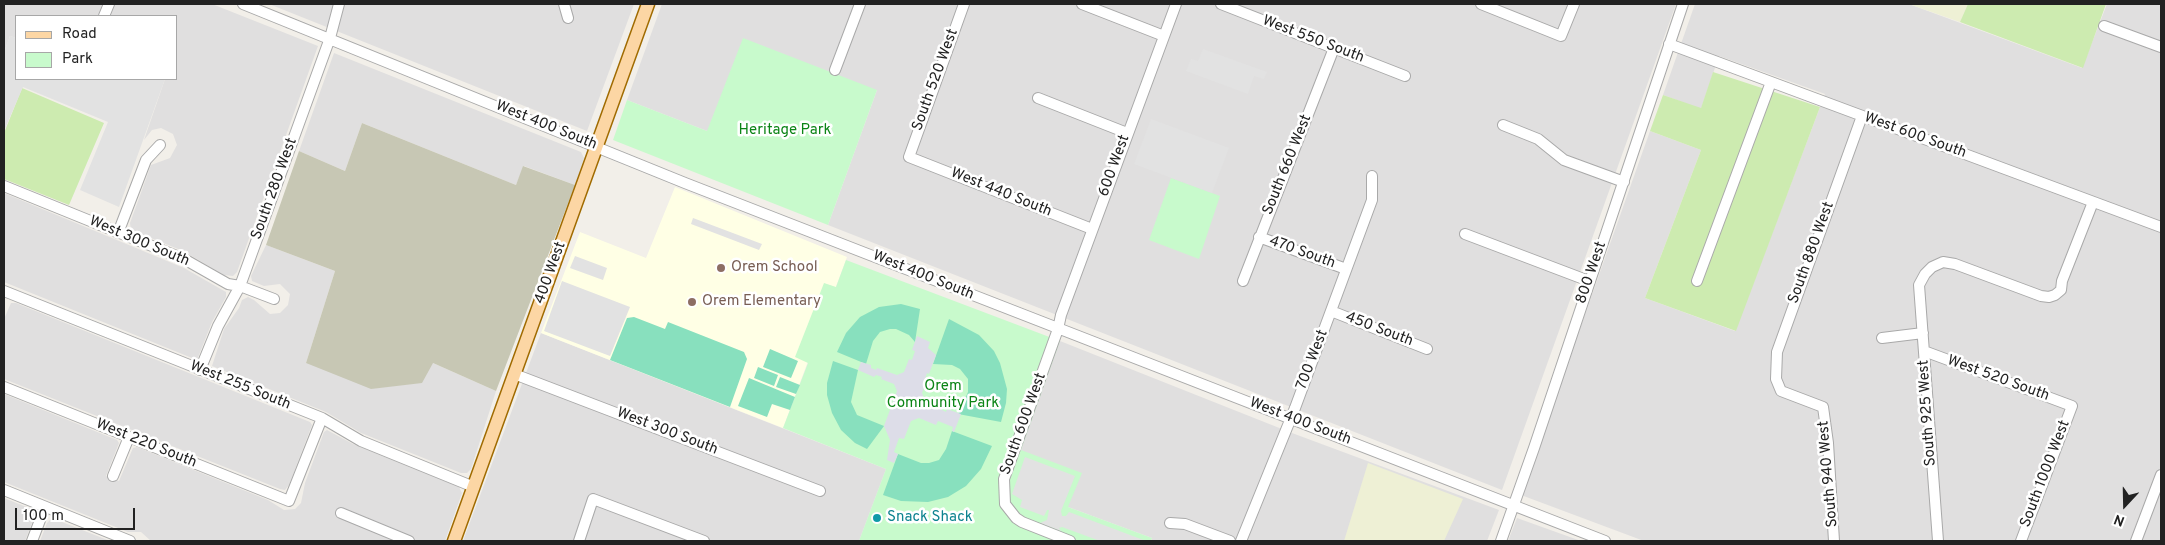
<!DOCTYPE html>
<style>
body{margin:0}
#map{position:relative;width:2165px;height:545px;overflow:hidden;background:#f2efe9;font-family:Overpass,sans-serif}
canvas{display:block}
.frame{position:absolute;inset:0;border:5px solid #222;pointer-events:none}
.legend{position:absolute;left:15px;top:15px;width:162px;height:65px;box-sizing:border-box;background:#fff;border:1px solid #a7a7a7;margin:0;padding:6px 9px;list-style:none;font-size:15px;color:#222}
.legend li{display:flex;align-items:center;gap:10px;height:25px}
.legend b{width:25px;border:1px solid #a7a7a7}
.north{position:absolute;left:2100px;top:480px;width:50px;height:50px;-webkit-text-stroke:4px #fff;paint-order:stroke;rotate:201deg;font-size:14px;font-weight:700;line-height:20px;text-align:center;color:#222}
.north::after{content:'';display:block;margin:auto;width:18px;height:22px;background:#222;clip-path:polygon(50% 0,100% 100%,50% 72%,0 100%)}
.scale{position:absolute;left:15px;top:508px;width:120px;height:22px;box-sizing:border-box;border:2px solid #222;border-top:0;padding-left:6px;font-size:15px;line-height:18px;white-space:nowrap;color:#222;-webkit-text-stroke:4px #fff;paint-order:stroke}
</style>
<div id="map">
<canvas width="2165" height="545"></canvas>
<div class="frame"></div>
<ul class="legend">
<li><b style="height:6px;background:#fcd6a4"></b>Road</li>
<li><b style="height:14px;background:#c8facc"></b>Park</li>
</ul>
<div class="north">N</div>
<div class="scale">100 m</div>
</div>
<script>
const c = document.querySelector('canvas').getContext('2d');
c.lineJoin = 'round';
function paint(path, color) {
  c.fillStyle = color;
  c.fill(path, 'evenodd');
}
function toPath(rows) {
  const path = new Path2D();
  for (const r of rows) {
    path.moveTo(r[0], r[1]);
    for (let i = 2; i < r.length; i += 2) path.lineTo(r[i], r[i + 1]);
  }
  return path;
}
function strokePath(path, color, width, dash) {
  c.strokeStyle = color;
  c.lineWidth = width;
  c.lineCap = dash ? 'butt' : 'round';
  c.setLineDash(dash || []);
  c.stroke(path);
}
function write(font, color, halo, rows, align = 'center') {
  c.font = font + ' Overpass,sans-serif';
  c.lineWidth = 5;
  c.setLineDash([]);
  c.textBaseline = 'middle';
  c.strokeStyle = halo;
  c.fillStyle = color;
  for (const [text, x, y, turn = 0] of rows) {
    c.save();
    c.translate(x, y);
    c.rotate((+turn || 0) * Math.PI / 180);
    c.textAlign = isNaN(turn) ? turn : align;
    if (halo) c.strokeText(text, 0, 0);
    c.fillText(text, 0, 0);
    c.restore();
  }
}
paint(toPath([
 [4,4,212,4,318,46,237,272,233,276,224,275,183,251,131,230,130,223,151,165,170,158,177,145,173,134,161,128,152,130,144,140,165,79,176,79,176,16,16,16,16,38,10,36,4,52],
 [269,4,634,4,587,131],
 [662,4,1676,4,1502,490,828,225,877,90,707,131,627,100],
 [1695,4,1909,4,2082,68,2107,4,2161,4,2161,541,1644,541,1521,495,1650,131,1701,150,1645,298,1735,331,1825,94,1719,56,1701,109,1663,95],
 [334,53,581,152,584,158,575,185,524,166,516,185,362,123,345,171,299,151],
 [4,193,184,268,226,292,226,297,212,322,197,360,4,282],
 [266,245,335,271,306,363,433,363,496,391,471,469,467,473,461,473,361,433,326,412,212,366,224,329,239,308,242,300,248,297,254,300,270,314,280,313,288,305,290,294,280,284,264,286,252,281,251,276],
 [11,303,16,303,310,422,312,425,289,485,285,490,280,489,4,379,4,319],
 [541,333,886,469,859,541,463,541],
 [1060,341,1292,433,1499,510,1487,541,1151,541,1152,538,1068,507,1020,450],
 [4,394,117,440,119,443,106,476,119,481,133,448,137,447,268,500,284,510,295,509,301,503,305,483,324,432,327,430,353,444,459,487,462,493,445,541,151,541,141,532,128,532,4,482],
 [4,498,29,508,34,512,35,515,25,541,4,541],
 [1517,518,1581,541,1508,541],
 [51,519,57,520,110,541,40,541,47,523]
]), '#e0dfdf');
paint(toPath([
 [675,187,847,257,783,428,541,333,580,232,646,258]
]), '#ffffe5');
paint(toPath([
 [362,123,516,185,523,166,575,185,496,391,433,363,422,383,371,389,306,363,335,271,266,245,299,151,345,171]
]), '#c7c7b4');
paint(toPath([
 [1909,4,1968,4,1960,22],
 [1368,463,1463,499,1444,541,1344,541]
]), '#eef0d5');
paint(toPath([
 [1968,4,2106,4,2083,68,1960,22],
 [1713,72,1820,107,1736,331,1645,298,1701,150,1650,131,1663,95,1701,108],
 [22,88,104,123,69,205,4,179,4,133]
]), '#cdebb0');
paint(toPath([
 [743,38,877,90,828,225,613,140,627,100,707,131],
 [1171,178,1220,196,1199,259,1149,240],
 [846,260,1060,341,1021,450,1082,473,1068,507,1152,538,1151,541,859,541,886,469,783,428,808,363,795,357,824,283,836,287]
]), '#c8facc');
paint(toPath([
 [901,304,920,309,915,342,909,335,896,329,890,329,880,332,873,341,866,364,837,352,846,333,860,317,879,307],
 [634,317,665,329,668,322,744,352,747,359,730,407,610,360,627,318],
 [949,319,979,335,994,351,1000,363,1007,389,1006,403,1001,422,958,414,968,392,968,379,960,369,952,365,933,364],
 [770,349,798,361,791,378,763,367],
 [833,361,858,370,851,402,857,415,884,426,867,449,855,443,841,430,832,413,827,395,827,383],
 [758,367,778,375,774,386,754,378],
 [780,377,800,385,796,394,776,387],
 [749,378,795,397,790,410,772,404,767,417,738,406],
 [952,431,992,446,981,469,966,486,948,497,928,502,901,501,883,495,898,454,921,463,929,463,939,460,946,449]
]), '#88e0be');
paint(toPath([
 [10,36,16,38,16,79,165,79,119,207,80,190,108,122,23,87,4,131,4,52],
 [1203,49,1267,72,1264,79,1254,76,1248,94,1186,71,1191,59,1198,61],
 [1151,119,1229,148,1212,193,1134,164],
 [693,218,762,244,759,250,691,224],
 [575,256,607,268,603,280,570,268],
 [562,281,630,307,610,356,544,331],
 [1025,457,1075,476,1061,511,1062,516,1066,516,1069,512,1146,541,1100,541,1062,527,1059,528,1061,531,1040,523,1047,520,1049,510,1047,510,1044,516,1020,507,1022,500,1012,494]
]), '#e2e2e2');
paint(toPath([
 [917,336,930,342,928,348,936,355,929,374,927,373,925,379,927,380,922,393,925,401,946,412,947,409,961,414,954,432,952,431,953,427,938,421,936,425,919,418,911,421,904,439,899,438,894,452,898,454,894,463,887,460,890,440,884,426,897,391,894,384,881,379,882,377,876,375,874,377,858,370,861,362,871,365,871,368,876,370,877,368,897,375,904,372,909,359,912,360,915,351,912,350]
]), '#dddde8');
const minor = toPath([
 [243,4,685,183,1605,541],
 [564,4,568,18],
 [964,4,909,157,1092,229],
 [1082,4,1164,36],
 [1221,4,1405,76],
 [1481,4,1561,36,1574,4],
 [104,16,109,4],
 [2104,26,2161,47],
 [1669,44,2161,227],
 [835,70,860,4],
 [1038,98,1127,133],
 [1503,125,1538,139,1564,160,1624,182],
 [4,186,184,259,228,284,240,286,274,299],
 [118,233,146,160,160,145],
 [1465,234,1589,281],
 [1259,237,1346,269],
 [1243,281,1334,48],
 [1697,281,1771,82],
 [4,291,322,418,361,441,474,487],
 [1331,311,1427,349],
 [1882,338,1923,333],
 [1924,351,2072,406,2021,541],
 [200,370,218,326,240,286,330,38,339,4],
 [514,374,820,491],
 [4,387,289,501,322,418],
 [113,476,129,437],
 [4,490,130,541],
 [341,513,409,541],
 [1170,523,1185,524,1230,541],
 [32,541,45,507],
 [579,541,593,499,704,541],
 [1070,541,1022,522,1016,518,1005,504,1004,479,1058,329,1061,315,1176,4],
 [1241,541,1295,408,1372,200,1372,176],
 [1501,541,1534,448,1683,4],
 [1834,541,1828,443,1823,407,1781,391,1776,379,1777,352,1862,116],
 [1938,541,1919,285,1925,274,1932,267,1943,262,1955,264,2041,296,2049,297,2055,295,2061,290,2062,281,2093,202],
 [2136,541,2161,475]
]);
const major = toPath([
 [454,541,648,4]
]);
strokePath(minor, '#a9a9a9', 12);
strokePath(major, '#a06b00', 15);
strokePath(minor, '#fff', 10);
strokePath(major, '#fcd6a4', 12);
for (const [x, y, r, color] of [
 [721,268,5,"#8d6e63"],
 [692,302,5,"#8d6e63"],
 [877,518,5,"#0f9aa8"]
]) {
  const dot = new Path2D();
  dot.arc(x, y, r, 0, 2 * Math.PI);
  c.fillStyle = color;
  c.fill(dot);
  strokePath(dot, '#fff', 2);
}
write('15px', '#222', '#fff', [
 ["West 550 South",1313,40,21],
 ["South 520 West",936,80,-70],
 ["West 400 South",546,126,22],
 ["West 600 South",1915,136,20],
 ["South 660 West",1288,165,-68],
 ["600 West",1115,166,-70],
 ["South 280 West",275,189,-70],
 ["West 440 South",1001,193,22],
 ["West 300 South",139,242,23],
 ["470 South",1302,253,20],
 ["South 880 West",1812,253,-70],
 ["400 West",551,273,-70],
 ["800 West",1592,273,-71],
 ["West 400 South",923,276,22],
 ["450 South",1379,330,21],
 ["700 West",1313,360,-69],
 ["West 520 South",1998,379,20],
 ["West 255 South",240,386,22],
 ["South 925 West",1928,413,-94],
 ["West 400 South",1300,422,21],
 ["South 600 West",1024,424,-70],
 ["West 300 South",667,432,21],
 ["West 220 South",146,444,22],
 ["South 940 West",1829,474,-95],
 ["South 1000 West",2046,474,-69]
]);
write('15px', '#0c8416', '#fff', [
 ["Heritage Park",785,131],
 ["Orem",943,387],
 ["Community Park",943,404]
]);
write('15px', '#785e54', '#fff', [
 ["Orem School",731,268],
 ["Orem Elementary",702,302]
], 'left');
write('15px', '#0d838f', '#fff', [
 ["Snack Shack",887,518]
], 'left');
</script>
